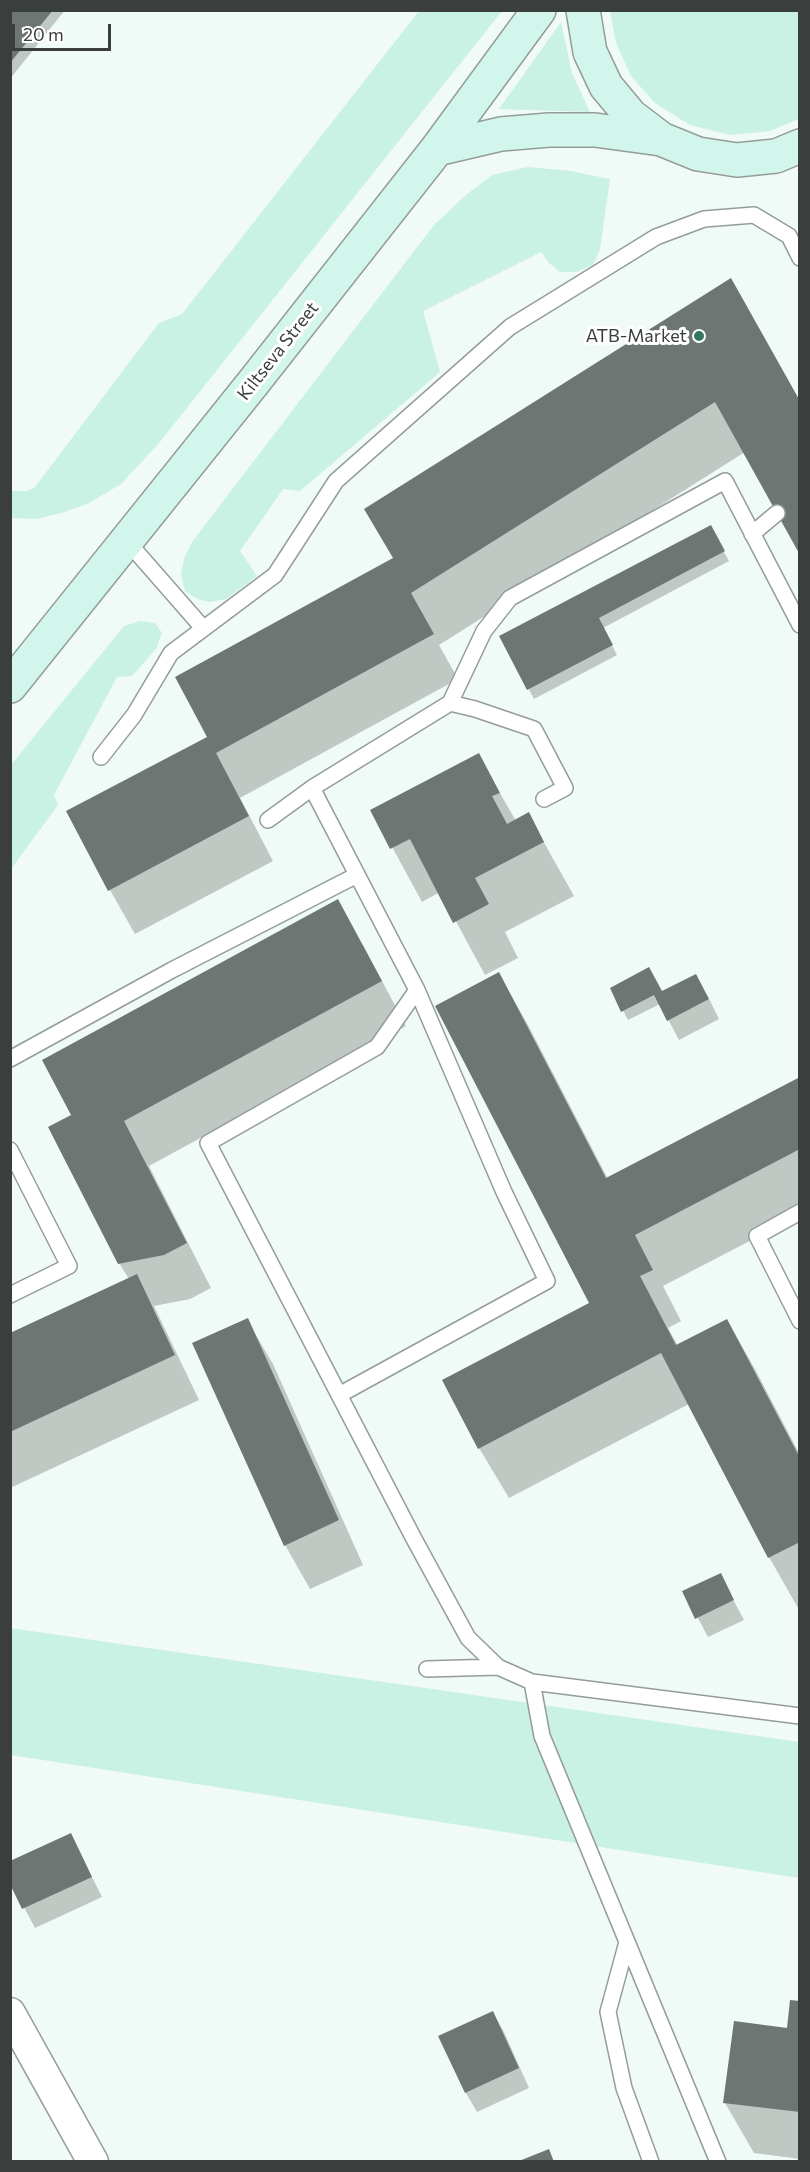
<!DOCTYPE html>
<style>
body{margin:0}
#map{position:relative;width:810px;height:2172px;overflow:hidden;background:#f0faf6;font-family:Commissioner,sans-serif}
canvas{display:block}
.frame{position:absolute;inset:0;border:12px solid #3a3e3d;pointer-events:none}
.scale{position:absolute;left:12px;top:24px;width:99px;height:27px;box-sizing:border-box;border:3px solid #3a3e3d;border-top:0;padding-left:8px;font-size:18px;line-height:21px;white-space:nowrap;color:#3a3e3d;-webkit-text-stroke:4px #fff;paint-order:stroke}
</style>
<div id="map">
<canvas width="810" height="2172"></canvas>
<div class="frame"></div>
<div class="scale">20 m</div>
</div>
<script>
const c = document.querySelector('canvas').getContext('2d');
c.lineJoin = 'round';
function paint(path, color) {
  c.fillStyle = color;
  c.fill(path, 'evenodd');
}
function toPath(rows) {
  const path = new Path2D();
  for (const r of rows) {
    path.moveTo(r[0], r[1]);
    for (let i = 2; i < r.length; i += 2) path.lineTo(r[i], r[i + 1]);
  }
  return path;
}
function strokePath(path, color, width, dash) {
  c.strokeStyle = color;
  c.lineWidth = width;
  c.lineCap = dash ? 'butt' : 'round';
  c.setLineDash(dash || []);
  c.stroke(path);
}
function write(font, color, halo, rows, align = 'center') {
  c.font = font + ' Commissioner,sans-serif';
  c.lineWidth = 6;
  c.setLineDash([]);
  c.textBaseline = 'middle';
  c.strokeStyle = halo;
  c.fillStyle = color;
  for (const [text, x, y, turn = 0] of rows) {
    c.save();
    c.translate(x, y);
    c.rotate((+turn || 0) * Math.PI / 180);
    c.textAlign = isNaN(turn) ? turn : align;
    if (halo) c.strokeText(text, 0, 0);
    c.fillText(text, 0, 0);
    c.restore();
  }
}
paint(toPath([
 [419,11,502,11,159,443,121,484,87,504,61,513,36,519,11,518,11,491,27,491,35,487,159,323,182,314],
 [610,11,799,11,799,119,770,131,730,135,690,125,655,103,631,76,616,43],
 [561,22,572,73,590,112,499,109],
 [528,167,571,171,610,179,600,249,593,265,576,272,560,272,549,263,541,252,423,311,440,372,300,491,283,489,240,551,257,576,226,599,210,602,197,599,185,591,181,574,184,559,192,542,434,225,466,195,492,175],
 [140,621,155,623,162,633,156,649,132,676,117,677,54,795,58,805,11,869,11,765,124,626],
 [10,1628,799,1742,799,1878,11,1755]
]), '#c9f1e4');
paint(toPath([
 [10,10,65,10,10,79],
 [730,281,745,452,439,645,458,679,240,798,273,861,135,934,110,890,209,738,394,559],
 [710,527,729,561,603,628,617,655,534,699,501,637],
 [478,755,516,821,528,814,574,896,505,932,518,958,485,975,440,892,422,902,372,810],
 [363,945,406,1026,149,1166,211,1288,190,1299,154,1306,199,1400,10,1488,10,1335,129,1279,119,1263,73,1115],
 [499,974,528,1025,608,1179,800,1079,800,1215,663,1286,681,1321,668,1328,678,1346,727,1320,756,1371,800,1455,798,1608,769,1557,689,1404,509,1498,479,1448,591,1304],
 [612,989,707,995,719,1019,679,1040,660,1004,628,1020],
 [247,1320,273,1364,363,1565,310,1589,285,1545],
 [720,1575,744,1620,708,1637,684,1592],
 [71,1835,102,1897,35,1928,10,1881],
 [800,2002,800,2159,754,2153,725,2103,788,2029],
 [493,2013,504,2032,529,2088,477,2112,466,2093,440,2037]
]), '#0003');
paint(toPath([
 [10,10,53,10,10,63],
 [731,278,800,401,800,555,715,402,411,593,434,634,216,753,249,816,108,891,66,811,207,737,175,677,393,558,364,509],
 [711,525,725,551,599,618,613,645,527,690,499,636],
 [479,753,500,793,492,796,507,824,529,812,544,842,475,878,489,904,453,923,410,839,390,849,370,810],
 [338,899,382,981,124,1121,187,1243,164,1255,118,1264,48,1127,71,1115,42,1060],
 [649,967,662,991,696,974,709,999,667,1021,654,995,621,1012,610,988],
 [499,972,606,1178,800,1077,800,1149,635,1235,653,1270,640,1276,676,1345,727,1319,800,1458,800,1542,768,1558,661,1353,478,1449,442,1380,589,1303,435,1006],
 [137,1274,175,1355,10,1432,10,1333],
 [248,1318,339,1520,284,1546,192,1343],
 [721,1573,734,1600,695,1619,682,1591],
 [71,1833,92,1877,22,1909,10,1884,10,1861],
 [790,2000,800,2001,800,2112,723,2103,734,2021,787,2028],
 [493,2011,519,2068,465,2093,438,2036],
 [549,2149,554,2162,519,2162,519,2161]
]), '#6d7673');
const lane = toPath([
 [752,534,777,513],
 [126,540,203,628],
 [450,703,484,631,510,598,725,481,800,625],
 [101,757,134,715,171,653,275,575,336,481,510,327,656,237,704,219,754,215,789,236,800,258],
 [312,788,417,990,504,1192,547,1281,339,1395],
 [268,820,312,788,450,703,475,709,534,729,565,788,544,799],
 [417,990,377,1047,208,1143,413,1537,468,1638,498,1667,532,1682,800,1716],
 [10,1059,172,970,357,875],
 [10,1150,69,1266,10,1295],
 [800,1212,757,1236,800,1321],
 [427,1669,498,1667],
 [532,1682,542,1736,718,2162],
 [627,1942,608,2012,624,2088,651,2162]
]);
const street = toPath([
 [10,2013,93,2162]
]);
const secondary = toPath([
 [583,10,590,52,606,86,631,116,660,138],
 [437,149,501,134,549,130,595,130,661,139,698,154,737,160,776,156,800,146],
 [10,686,253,383,437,149,539,10]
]);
strokePath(lane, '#949d9a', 18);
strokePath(street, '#949d9a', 33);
strokePath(secondary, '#949d9a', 36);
strokePath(lane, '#fff', 15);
strokePath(street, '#fff', 30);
strokePath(secondary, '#d2f5ec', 33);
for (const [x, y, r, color] of [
 [699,336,6,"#357564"]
]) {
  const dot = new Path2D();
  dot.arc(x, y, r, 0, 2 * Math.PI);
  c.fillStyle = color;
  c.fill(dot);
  strokePath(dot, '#fff', 2);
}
write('18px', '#3a3e3d', '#fff', [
 ["ATB-Market",687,336]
], 'right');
write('18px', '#3a3e3d', '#fff', [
 ["Kiltseva Street",278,351,-52]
]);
</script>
